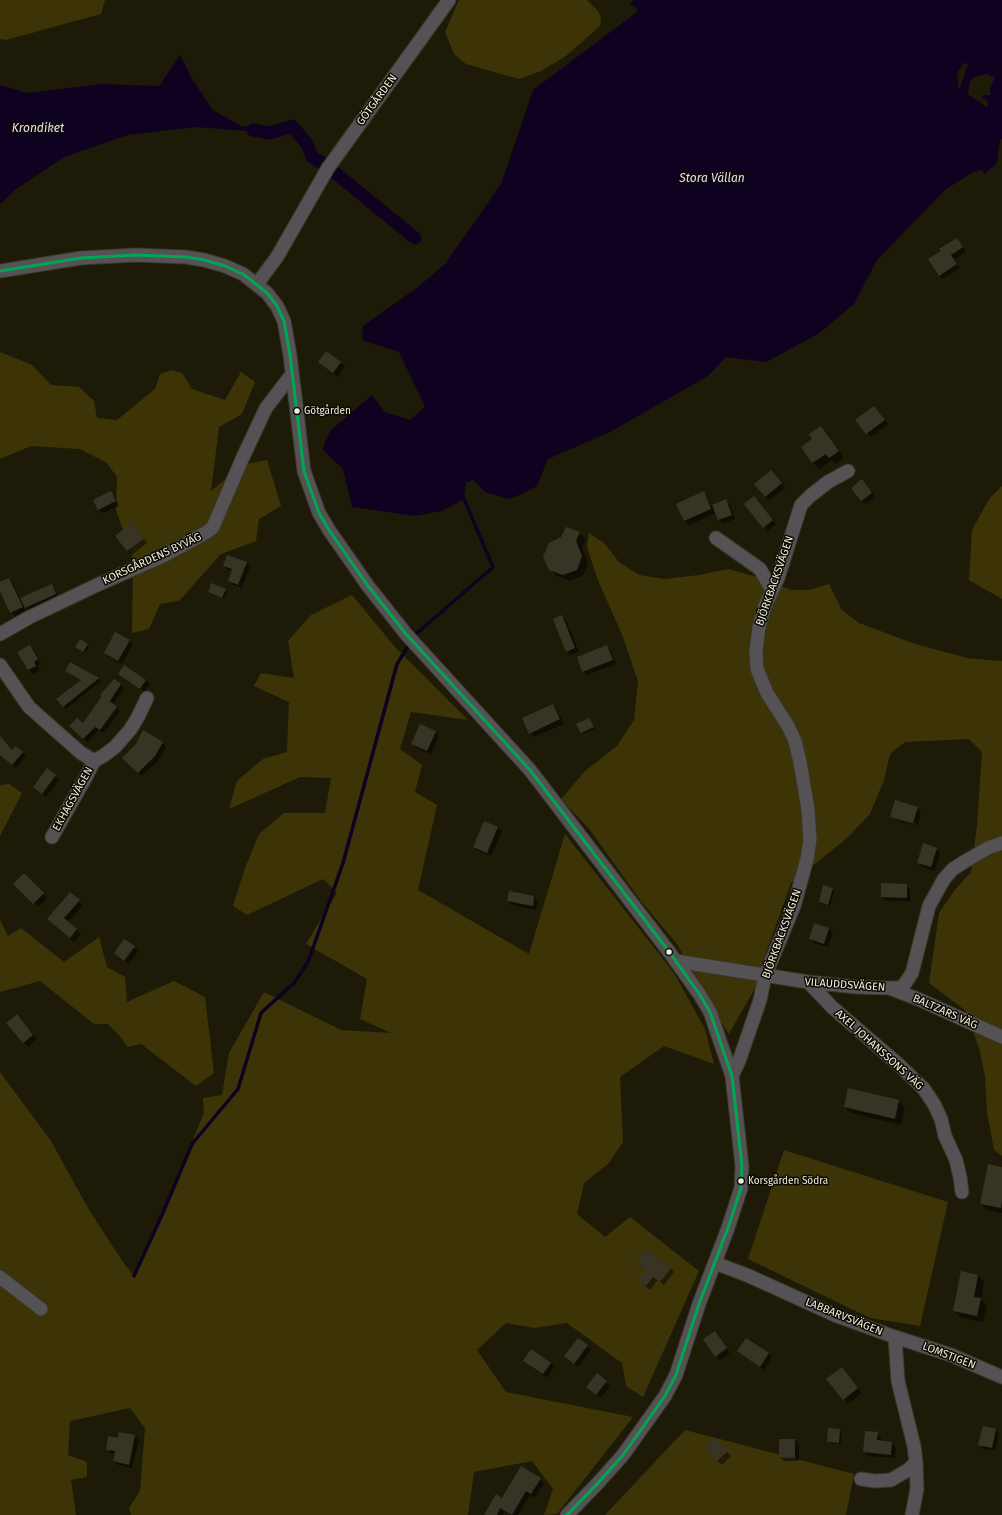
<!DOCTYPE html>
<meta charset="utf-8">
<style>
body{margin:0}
canvas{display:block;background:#1e1a08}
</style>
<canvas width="1002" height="1515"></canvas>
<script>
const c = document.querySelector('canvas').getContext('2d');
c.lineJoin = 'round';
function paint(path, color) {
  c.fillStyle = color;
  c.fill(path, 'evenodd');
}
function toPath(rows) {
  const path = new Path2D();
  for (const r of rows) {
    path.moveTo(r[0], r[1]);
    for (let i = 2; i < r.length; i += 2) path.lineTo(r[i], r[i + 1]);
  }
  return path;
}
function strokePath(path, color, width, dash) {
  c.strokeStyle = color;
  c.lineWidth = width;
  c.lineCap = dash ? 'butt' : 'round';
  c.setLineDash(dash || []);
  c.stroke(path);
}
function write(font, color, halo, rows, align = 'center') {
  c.font = font + ' "Fira Sans",sans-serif';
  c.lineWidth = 3;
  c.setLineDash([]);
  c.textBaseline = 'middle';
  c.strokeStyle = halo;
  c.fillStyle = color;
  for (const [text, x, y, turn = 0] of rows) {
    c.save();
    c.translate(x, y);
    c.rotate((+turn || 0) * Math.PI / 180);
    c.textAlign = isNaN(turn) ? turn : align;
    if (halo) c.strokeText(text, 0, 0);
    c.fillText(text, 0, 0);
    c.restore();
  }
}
paint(toPath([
 [0,0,105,0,101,14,6,40,0,39],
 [459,0,587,0,598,11,601,18,600,26,566,56,541,71,519,79,466,64,454,54,445,32],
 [0,352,32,365,51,385,79,387,94,401,97,418,117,420,155,389,160,374,172,370,182,373,192,389,225,400,241,372,255,382,242,414,219,427,211,491,243,465,267,460,281,506,259,519,256,541,221,554,179,601,160,604,149,629,132,633,133,559,116,510,117,477,107,463,80,449,31,446,0,459],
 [1002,486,1002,599,969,580,972,530,989,499],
 [589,533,604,543,619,562,639,575,664,579,699,575,728,569,757,577,791,590,809,590,829,584,842,610,859,623,915,644,967,658,1002,661,1002,1156,994,1150,987,1112,985,1076,979,1048,966,1011,929,983,939,913,954,891,971,872,977,826,982,752,969,739,905,742,890,754,884,780,870,814,846,839,791,883,760,970,755,988,729,1034,719,1019,677,944,640,900,590,830,561,799,585,771,617,746,634,720,638,681,623,637,598,580,587,547],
 [352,595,395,647,468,720,411,712,400,749,422,765,415,792,437,805,418,890,529,954,565,834,674,973,705,1029,714,1064,664,1046,620,1077,623,1142,608,1164,584,1183,577,1214,605,1237,630,1217,699,1271,643,1397,626,1386,622,1363,567,1323,534,1328,506,1323,477,1350,506,1392,633,1417,557,1514,544,1515,553,1489,532,1461,474,1472,468,1515,131,1515,129,1508,140,1491,145,1428,130,1408,70,1421,68,1455,87,1462,87,1477,71,1480,76,1515,0,1515,0,1072,51,1141,89,1210,125,1265,134,1276,162,1215,204,1113,203,1098,222,1095,229,1053,264,992,341,1030,391,1033,360,1019,367,979,306,944,337,893,323,879,247,915,233,906,245,868,259,834,284,813,325,813,331,778,300,777,229,809,237,781,263,759,287,752,289,702,254,686,261,673,294,678,288,641,311,615],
 [9,784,22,793,0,836,0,785],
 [0,920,8,936,21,928,64,962,99,937,107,967,125,977,127,1002,174,981,205,997,214,1073,196,1086,141,1044,128,1047,119,1035,108,1024,94,1024,40,981,0,992],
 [784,1150,948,1202,920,1326,870,1318,748,1259],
 [685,1430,854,1474,846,1515,605,1515]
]), '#3c3406');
paint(toPath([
 [633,0,1002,0,1002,139,1000,140,997,163,985,174,981,170,972,173,945,190,877,260,854,304,818,334,766,362,726,357,708,376,610,432,548,459,537,486,522,494,509,499,485,492,473,480,466,483,464,499,442,511,415,516,352,507,343,469,323,450,324,444,331,430,372,395,385,412,410,420,425,407,399,352,362,340,363,326,418,287,445,264,501,184,533,90,637,12,637,8,630,4],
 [964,63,968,64,959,90,957,73],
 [987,74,995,78,990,87,990,95,983,95,982,98,987,100,988,108,968,94,970,81,976,76],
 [180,55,192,79,213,110,241,126,265,127,270,133,196,127,128,135,64,157,15,190,0,204,0,85,28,93,100,84,159,86]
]), '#0f0221');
paint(toPath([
 [957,239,966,252,955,259,960,268,943,279,939,275,942,252],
 [326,352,345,366,338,377,319,362],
 [878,411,888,424,871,437,867,433],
 [821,427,827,433,844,458,836,464,832,460,819,469,813,463,802,448,814,440],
 [775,475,785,488,769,500,765,496],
 [862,481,876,497,866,504,862,500],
 [111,493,115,497,119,506,102,513,98,509],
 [703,493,707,497,711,506,726,500,730,505,735,519,723,524,719,520,716,513,689,525,685,521,678,504],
 [758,501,776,524,768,531,764,527],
 [132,524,147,543,132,555,117,536],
 [579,533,586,539,582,548,588,563,583,576,570,581,557,576,550,569,562,537],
 [246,563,250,567,242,588,233,585,229,581,232,571,228,570,224,566],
 [9,579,13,583,20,599,51,585,55,589,59,599,30,612,23,605,26,612,15,616,11,612,0,588,0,583],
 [225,590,227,592,224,599,209,592],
 [562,616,566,620,579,652,570,655,566,651],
 [129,640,133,644,122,664,109,657,105,653],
 [87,645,89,647,85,653,78,648],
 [29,646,34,650,41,664,37,666,40,670,33,674,29,670,19,652],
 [607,647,611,651,616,664,587,675,583,671],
 [70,664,101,681,66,709,64,706,81,680,66,671],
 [119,674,146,680,150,684,145,692],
 [120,685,124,688,113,705,120,711,104,733,99,730,87,742,71,726,83,725],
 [553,705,557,709,564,724,534,737,530,733],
 [589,719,595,729,583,734,582,733],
 [435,732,439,736,431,754,416,748,412,743],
 [0,737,12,751,16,747,26,756,16,768,0,754],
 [162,742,166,747,159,760,142,776,127,762],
 [55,776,59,780,46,797,34,787],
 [917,808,921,812,918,824,895,817,895,819,917,826,917,827,896,820,892,816],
 [485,822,498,828,502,832,491,856,478,851,474,847],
 [936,849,940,853,935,871,922,867,918,863],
 [24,874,47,898,38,907,15,884],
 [906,885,910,889,910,901,886,901,882,897],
 [832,889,834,890,830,906,822,904,820,902],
 [510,892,534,897,538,901,536,910,512,905,508,901],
 [79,901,83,905,68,922,81,934,74,942,53,923],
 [829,929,833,933,828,947,814,943,810,939],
 [125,940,138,951,129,964,119,957],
 [20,1020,37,1039,28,1047,8,1023],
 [898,1101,905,1108,901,1125,851,1113,845,1107],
 [1002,1168,1002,1213,988,1210,981,1204],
 [637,1263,670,1268,674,1272,664,1285,658,1280,650,1290,643,1284,646,1271],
 [978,1275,984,1282,981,1299,987,1306,983,1322,960,1317,954,1311],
 [715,1332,730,1353,720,1360,716,1356],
 [587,1346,591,1350,578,1367,569,1360],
 [738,1351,768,1353,772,1357,764,1370],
 [524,1361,550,1363,554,1367,547,1378],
 [846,1372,862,1393,848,1404,828,1379],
 [597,1375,610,1386,601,1398,591,1391],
 [839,1430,841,1432,841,1444,830,1443,828,1442],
 [995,1430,999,1434,995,1451,984,1449,980,1445],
 [877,1433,881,1438,881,1442,892,1443,896,1447,895,1458,868,1456,864,1452],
 [135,1436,139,1440,132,1468,118,1465,114,1461,116,1454,111,1454,107,1449,119,1439],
 [714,1439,731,1456,722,1465,705,1448],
 [795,1440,799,1444,799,1461,784,1461,780,1457],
 [540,1479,544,1483,535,1498,530,1495,518,1515,511,1515,504,1511,503,1515,488,1515,503,1500]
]), '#0007');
strokePath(toPath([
 [414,638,416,634,493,567,464,499],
 [134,1276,162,1215,192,1144,238,1089,261,1013,294,983,308,962,343,863,397,664,410,643]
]), '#0f0221', 3.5);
strokePath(toPath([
 [253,130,270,133,292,126,307,144,312,157,324,164],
 [334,172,415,238]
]), '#0f0221', 13);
paint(toPath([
 [957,238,963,247,951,255,957,264,939,276,928,259,941,251,939,249],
 [326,351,341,362,333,373,318,362],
 [874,406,885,420,866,434,855,420],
 [821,426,839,451,829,458,826,454,812,463,801,447,812,439,809,434],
 [771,470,782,483,765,497,754,484],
 [862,479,872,493,861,501,851,488],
 [111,491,116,501,98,510,93,500],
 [704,491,711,509,684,521,676,504],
 [754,496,773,520,763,528,744,504],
 [726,499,732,515,718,520,712,505],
 [132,523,144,539,127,551,115,536],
 [566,527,580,532,576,541,582,556,577,570,563,575,549,570,543,557,549,543,561,537],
 [227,555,247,562,238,585,228,581,232,569,223,566],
 [9,578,23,607,10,613,0,591,0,582],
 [211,583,226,589,222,598,208,592],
 [52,584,56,594,25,608,20,598],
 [562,615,575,648,566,652,553,619],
 [115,632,130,640,118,661,104,653],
 [80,639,88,644,83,652,75,647],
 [30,645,38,659,34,662,36,666,28,670,17,652],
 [607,645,613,660,582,672,577,657],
 [70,662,99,678,63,707,56,699,81,680,65,671],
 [124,665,146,680,140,689,118,674],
 [114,679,121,684,110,701,117,707,100,730,95,727,83,739,69,726,77,718,83,723,102,696,100,695],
 [553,704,560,719,529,734,522,718],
 [589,718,594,727,581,733,576,724],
 [420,724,436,731,427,751,411,744],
 [143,730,163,742,155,756,138,773,122,758,136,744],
 [0,736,12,750,16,746,23,752,12,765,0,755],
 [47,768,56,775,42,794,33,787],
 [895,800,918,807,913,823,890,817],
 [484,821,498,827,487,853,473,847],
 [923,843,937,848,931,867,917,863],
 [24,873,44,893,33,904,13,884],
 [881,883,907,884,907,898,881,897],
 [823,885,833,888,828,905,819,902],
 [509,891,534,896,533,906,507,901],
 [70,892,80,900,64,918,77,929,70,938,47,919],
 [814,923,829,928,824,944,809,939],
 [124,939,135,946,124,961,114,953],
 [17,1014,33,1035,23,1043,6,1023],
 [848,1088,899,1100,895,1119,844,1107],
 [988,1164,1002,1167,1002,1201,1001,1208,980,1204],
 [646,1249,671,1268,660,1282,653,1277,646,1286,637,1280,645,1270,636,1263],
 [961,1271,978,1275,974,1297,981,1298,977,1316,953,1311],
 [715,1331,727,1348,715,1357,703,1339],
 [578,1338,588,1345,574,1364,564,1356],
 [746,1338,769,1353,760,1367,737,1351],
 [531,1349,551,1363,543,1374,523,1361],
 [842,1367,858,1388,843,1400,826,1379],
 [597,1373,607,1381,596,1395,586,1387],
 [983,1426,996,1429,992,1448,978,1445],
 [828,1428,840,1429,839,1443,827,1442],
 [865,1431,878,1432,877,1440,892,1442,891,1455,863,1452],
 [119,1432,135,1435,129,1465,113,1461,115,1451,106,1450,108,1436,118,1438],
 [714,1437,728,1451,717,1461,704,1448],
 [779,1439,795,1439,795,1458,779,1457],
 [521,1466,541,1478,531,1494,526,1491,512,1515,500,1508,497,1515,484,1515,496,1494,502,1498]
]), '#373426');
const minor = toPath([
 [0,271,81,258,136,255,186,257,204,260,225,266,243,274,267,293,277,306,284,321,290,355,304,471,319,513,329,530,368,586,406,634,530,770,670,953,700,995,710,1012,732,1076,742,1166,741,1188,728,1228,699,1304,676,1375,665,1396,623,1455,598,1483,567,1515],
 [257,284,277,257,328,168,449,0],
 [716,538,760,569,772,590],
 [0,634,28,618,97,585,165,555,207,532,213,527,243,457,266,408,292,374],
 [0,665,29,707,81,753,94,761],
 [52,837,86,777,94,761,103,756,115,747,130,730,138,717,147,698],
 [676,961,808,982,856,987,889,988,899,988,904,985,912,973,929,906,944,879,953,869,964,862,988,848,1002,843],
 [808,982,833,1008,898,1064,924,1089,934,1104,941,1119,945,1136,956,1160,960,1177,962,1192],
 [889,988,918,999,1002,1037],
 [732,1076,739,1061,760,1000,765,976,794,906,807,859,810,840,808,809,800,762,795,741,788,726,767,693,757,669,756,651,759,627,765,606,778,578,801,505,810,496,828,482,848,471],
 [715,1263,749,1276,837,1316,895,1337,898,1381,914,1446,916,1462,917,1489,912,1515],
 [0,1277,41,1309],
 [895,1337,951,1355,1002,1377],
 [861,1479,875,1481,891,1480,908,1470,916,1462]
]);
strokePath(minor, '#3a3727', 15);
strokePath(minor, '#555255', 13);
strokePath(toPath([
 [0,271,81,258,136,255,186,257,204,260,225,266,243,274,267,293,277,306,284,321,290,355,304,471,319,513,329,530,368,586,406,634,530,770,670,953,700,995,710,1012,732,1076,742,1166,741,1188,728,1228,699,1304,676,1375,665,1396,623,1455,598,1483,567,1515]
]), '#00a651', 3);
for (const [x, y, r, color] of [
 [297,411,3.5,"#f0edda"],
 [669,952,3.5,"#f0edda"],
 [741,1181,3.5,"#f0edda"]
]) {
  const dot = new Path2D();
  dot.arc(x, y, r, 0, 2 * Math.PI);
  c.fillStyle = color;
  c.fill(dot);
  strokePath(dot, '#0c0a01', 1.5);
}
write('10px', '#f0edda', '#0c0a01', [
 ["Götgården",304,411],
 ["Korsgården Södra",748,1181]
], 'left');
write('11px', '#f0edda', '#0c0a01', [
 ["GÖTGÅRDEN",377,100,-54],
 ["KORSGÅRDENS BYVÄG",152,559,-25],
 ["BJÖRKBACKSVÄGEN",775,581,-71],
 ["EKHAGSVÄGEN",73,799,-61],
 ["BJÖRKBACKSVÄGEN",782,934,-70],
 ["VILAUDDSVÄGEN",845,985,4],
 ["BALTZARS VÄG",945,1012,24],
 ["AXEL JOHANSSONS VÄG",879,1050,42],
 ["LABBARVSVÄGEN",844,1317,22],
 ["LOMSTIGEN",949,1356,21]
]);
write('italic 12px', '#e6defc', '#0c0a01', [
 ["Krondiket",38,129],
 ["Stora Vällan",712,179]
]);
</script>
